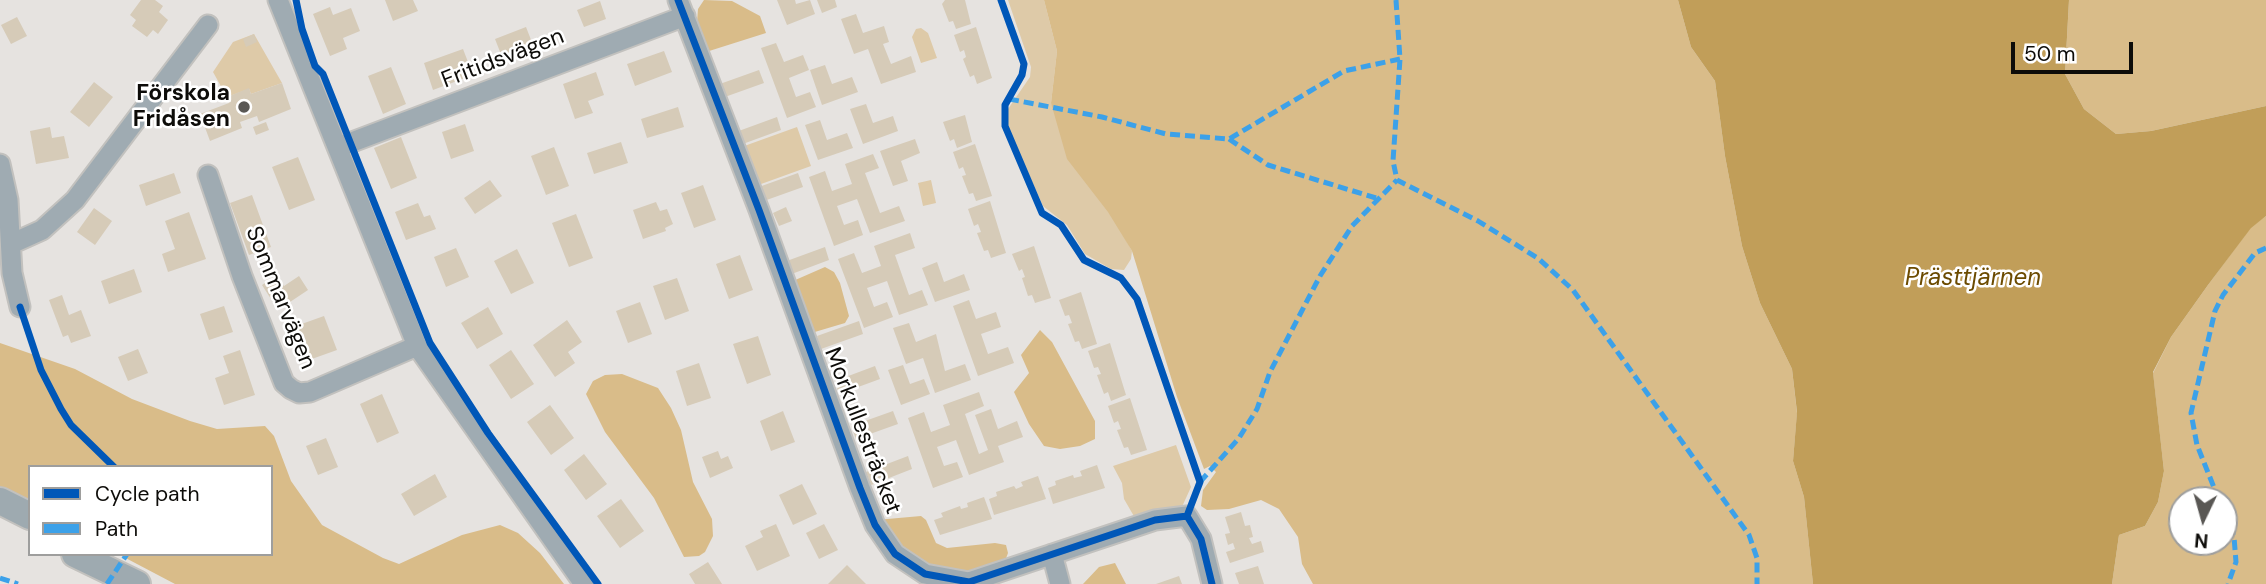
<!DOCTYPE html>
<meta charset="utf-8">
<style>
body{margin:0}
#map{position:relative;width:2266px;height:584px;overflow:hidden;background:#e6e3e0;font-family:"DM Sans",sans-serif}
canvas{display:block}
.legend{position:absolute;left:28px;top:465px;width:245px;height:91px;box-sizing:border-box;background:#fff;border:2px solid #9e9e9d;margin:0;padding:9px 12px;list-style:none;font-size:21px;color:#0d0c09}
.legend li{display:flex;align-items:center;gap:14px;height:35px}
.legend b{width:35px;border:2px solid #9e9e9d}
.north{position:absolute;left:2168px;top:486px;width:70px;height:70px;box-sizing:border-box;background:#fff;border:2px solid #9e9e9d;border-radius:50%;rotate:185deg;font-size:19px;font-weight:700;line-height:28px;text-align:center;color:#0d0c09}
.north::after{content:'';display:block;margin:auto;width:24px;height:32px;background:#595754;clip-path:polygon(50% 0,100% 100%,50% 72%,0 100%)}
.scale{position:absolute;left:2011px;top:42px;width:122px;height:32px;box-sizing:border-box;border:4px solid #0d0c09;border-top:0;padding-left:9px;font-size:21px;line-height:24px;white-space:nowrap;color:#0d0c09;-webkit-text-stroke:5px #fff;paint-order:stroke}
</style>
<div id="map">
<canvas width="2266" height="584"></canvas>
<ul class="legend">
<li><b style="height:9px;background:#0057b8"></b>Cycle path</li>
<li><b style="height:9px;background:#3ca1e9"></b>Path</li>
</ul>
<div class="north">N</div>
<div class="scale">50 m</div>
</div>
<script>
const c = document.querySelector('canvas').getContext('2d');
c.lineJoin = 'round';
function paint(path, color) {
  c.fillStyle = color;
  c.fill(path, 'evenodd');
}
function toPath(rows) {
  const path = new Path2D();
  for (const r of rows) {
    path.moveTo(r[0], r[1]);
    for (let i = 2; i < r.length; i += 2) path.lineTo(r[i], r[i + 1]);
  }
  return path;
}
function strokePath(path, color, width, dash) {
  c.strokeStyle = color;
  c.lineWidth = width;
  c.lineCap = dash ? 'butt' : 'round';
  c.setLineDash(dash || []);
  c.stroke(path);
}
function write(font, color, halo, rows, align = 'center') {
  c.font = font + ' "DM Sans",sans-serif';
  c.lineWidth = 5;
  c.setLineDash([]);
  c.textBaseline = 'middle';
  c.strokeStyle = halo;
  c.fillStyle = color;
  for (const [text, x, y, turn = 0] of rows) {
    c.save();
    c.translate(x, y);
    c.rotate((+turn || 0) * Math.PI / 180);
    c.textAlign = isNaN(turn) ? turn : align;
    if (halo) c.strokeText(text, 0, 0);
    c.fillText(text, 0, 0);
    c.restore();
  }
}
paint(toPath([
 [1008,0,1044,0,1057,51,1051,103,1132,251,1131,259,1124,270,1111,269,1085,254,1067,225,1043,206,1005,121,1008,109,1030,77,1031,67],
 [921,28,928,33,937,58,921,63,912,37,916,29],
 [254,34,282,83,251,94,249,89,227,97,213,72,233,42],
 [797,127,811,166,750,188,736,149],
 [931,180,936,203,923,206,918,183],
 [1176,445,1191,487,1181,509,1135,518,1124,499,1122,483,1113,466]
]), '#decaa8');
paint(toPath([
 [704,0,732,1,760,16,766,33,706,52,697,22,698,9],
 [1044,0,1678,0,1691,47,1715,81,1725,156,1742,246,1760,303,1792,369,1797,413,1793,461,1804,497,1813,584,1313,584,1302,564,1298,537,1279,509,1261,500,1229,509,1207,510,1201,506,1203,490,1216,472,1210,466,1204,469,1177,397,1132,251,1108,212,1067,159,1051,103,1057,51],
 [2069,0,2266,0,2266,106,2151,131,2116,134,2084,109,2065,74],
 [2266,216,2266,584,2112,584,2119,535,2145,526,2158,502,2164,471,2153,373,2171,337,2208,285,2251,227],
 [2182,500,2224,500,2224,542,2182,542],
 [825,267,834,272,840,283,849,316,845,323,808,334,793,281],
 [1040,330,1052,342,1095,421,1095,439,1080,446,1060,449,1044,446,1029,424,1014,392,1029,373,1021,355],
 [0,343,75,369,132,399,190,421,217,429,265,426,274,436,291,481,322,525,383,558,399,564,462,535,500,525,518,533,540,553,564,584,175,584,118,554,271,554,271,467,30,467,30,507,0,493],
 [622,374,658,388,671,408,681,430,693,482,712,519,713,536,705,552,699,556,684,557,654,498,605,432,586,394,593,381,605,375],
 [921,516,926,520,936,543,947,548,995,543,1006,545,1008,553,1005,561,964,573,917,567,876,520],
 [1115,563,1126,584,1083,584,1099,567]
]), '#d9bc89');
paint(toPath([
 [1678,0,2069,0,2065,74,2084,109,2116,134,2151,131,2266,106,2266,216,2251,228,2208,285,2171,337,2153,372,2164,471,2158,502,2145,526,2119,535,2112,584,1813,584,1804,497,1793,461,1797,412,1792,369,1760,303,1742,246,1725,156,1715,81,1691,47]
]), '#c19e59');
paint(toPath([
 [141,0,155,0,163,6,159,12,168,20,158,34,153,30,147,37,132,26,136,20,130,15],
 [385,0,413,0,418,11,393,21],
 [777,0,795,0,796,4,810,0,815,14,787,25],
 [817,0,835,0,837,7,822,13],
 [945,0,965,0,971,24,956,29,953,21,949,22,942,4],
 [600,1,606,19,584,27,577,10],
 [330,7,333,15,351,8,360,31,343,38,347,49,330,56,313,14],
 [856,14,863,33,884,26,889,42,883,44,891,64,911,56,916,72,881,84,868,49,854,54,841,19],
 [17,17,27,36,11,44,1,25],
 [526,27,535,50,504,62,495,39],
 [976,27,992,78,977,84,974,75,970,77,963,59,966,57,964,50,960,52,954,35],
 [254,34,257,42,246,47,243,39],
 [776,43,784,62,803,55,809,70,789,78,796,97,810,92,816,107,787,118,761,48],
 [463,49,473,75,433,90,424,63],
 [664,51,672,72,635,86,627,64],
 [825,65,832,84,852,77,858,92,822,105,810,70],
 [391,67,406,104,383,114,368,76],
 [759,70,764,83,722,98,717,85],
 [596,72,604,95,588,101,593,113,575,119,563,84],
 [94,82,113,97,89,127,70,112],
 [282,83,291,109,259,122,257,116,240,122,242,128,210,141,200,114,229,103,227,97,249,88,251,94],
 [866,104,873,123,893,116,898,131,863,144,850,109],
 [678,107,684,127,647,138,641,119],
 [965,115,972,142,957,148,954,139,950,141,943,122],
 [777,117,781,130,740,145,736,132],
 [820,120,827,140,847,133,853,148,818,160,805,125],
 [266,122,269,130,256,135,253,127],
 [465,124,474,151,451,159,442,132],
 [50,127,52,138,64,136,69,158,36,164,30,131],
 [401,137,417,178,391,189,374,148],
 [915,139,920,153,901,161,908,181,893,186,880,151],
 [621,142,628,163,594,174,587,153],
 [975,144,992,196,976,201,973,193,969,194,962,176,966,175,963,167,959,169,953,152],
 [554,147,569,186,546,195,531,156],
 [873,154,879,168,865,173,880,213,899,206,905,221,870,233,857,199,837,206,844,225,858,220,863,235,834,246,809,177,825,171,832,191,852,184,845,164],
 [298,157,315,200,289,210,272,167],
 [174,173,181,193,146,206,139,185],
 [798,173,803,187,761,202,756,188],
 [490,180,502,196,475,214,464,198],
 [703,185,716,220,694,228,681,193],
 [252,195,271,247,249,255,230,203],
 [990,201,1006,253,991,258,988,250,984,251,977,233,981,232,978,224,974,226,968,209],
 [656,202,660,211,667,209,673,224,665,228,666,231,643,239,633,210],
 [418,203,424,217,430,215,436,229,406,240,395,212],
 [786,207,792,221,779,226,773,213],
 [94,208,112,221,95,245,77,232],
 [189,212,206,259,168,272,162,254,175,249,165,221],
 [576,214,593,258,569,267,552,223],
 [910,233,915,248,895,255,909,295,922,290,928,305,899,315,887,281,867,288,874,307,887,302,893,317,864,328,838,259,854,253,862,273,881,266,874,246],
 [1034,246,1051,298,1035,303,1032,295,1028,296,1022,278,1025,277,1022,269,1019,271,1012,254],
 [825,247,829,260,789,275,784,262],
 [456,248,469,277,446,287,434,257],
 [517,249,534,283,511,294,494,261],
 [740,255,753,290,729,299,716,264],
 [937,262,944,282,964,274,970,290,935,302,922,268],
 [134,269,142,292,109,304,101,281],
 [277,275,284,286,299,276,308,290,278,310,262,285],
 [677,278,689,311,665,320,653,286],
 [1081,292,1097,344,1082,349,1079,341,1075,342,1068,324,1072,323,1069,315,1065,316,1059,300],
 [62,295,69,315,81,310,91,336,71,343,68,335,63,337,49,300],
 [969,300,976,319,996,312,1001,327,981,334,988,354,1008,347,1014,363,978,376,953,306],
 [640,302,652,334,628,343,616,311],
 [224,306,233,332,209,340,200,314],
 [488,307,503,334,477,349,461,323],
 [324,316,337,350,309,360,296,326],
 [567,320,582,342,568,352,575,363,555,377,533,345],
 [859,321,863,334,821,349,817,336],
 [909,323,916,342,936,334,945,371,965,364,971,380,935,393,923,358,906,364,893,328],
 [758,336,771,375,747,384,733,344],
 [1110,343,1126,395,1111,401,1108,392,1104,394,1097,375,1101,374,1098,367,1094,368,1088,351],
 [138,349,148,373,128,381,118,357],
 [240,350,255,395,224,405,215,378,229,373,223,356],
 [511,350,534,384,511,399,489,365],
 [699,363,711,398,687,406,676,371],
 [903,365,910,384,924,379,930,394,901,405,888,370],
 [875,366,880,379,839,394,835,381],
 [979,392,984,406,965,414,979,454,988,450,975,415,991,409,998,429,1017,421,1023,437,998,446,1004,462,969,475,956,440,937,447,944,466,957,462,963,477,933,488,908,418,924,412,931,432,950,425,943,405],
 [382,394,399,433,377,443,360,404],
 [1130,398,1147,450,1131,455,1128,447,1124,448,1117,430,1121,429,1118,421,1114,423,1108,406],
 [550,405,574,438,551,455,527,422],
 [783,411,795,442,771,451,760,421],
 [893,411,898,424,856,439,851,426],
 [326,438,338,467,318,475,306,446],
 [718,451,721,459,728,456,733,468,710,478,702,457],
 [584,454,607,484,586,500,564,470],
 [908,456,912,469,871,485,866,472],
 [1097,465,1105,488,1053,504,1048,488,1056,485,1055,481,1073,475,1074,478,1082,476,1080,471],
 [435,474,447,497,414,516,401,494],
 [1038,476,1046,499,994,515,989,499,997,496,996,492,1014,486,1016,489,1023,486,1021,482],
 [802,484,817,514,793,525,779,495],
 [984,497,992,519,940,535,934,520,943,517,941,513,960,506,961,509,968,507,967,503],
 [621,499,644,531,620,548,597,516],
 [1241,512,1245,526,1250,525,1253,537,1249,538,1252,544,1261,541,1264,552,1230,563,1226,552,1235,549,1233,543,1228,545,1225,534,1230,533,1225,517],
 [776,524,790,556,757,571,745,546,763,537,760,531],
 [824,524,838,550,819,559,806,533],
 [708,562,722,584,695,584,689,574],
 [847,565,866,584,828,584],
 [1258,566,1264,584,1239,584,1235,573],
 [1179,576,1182,584,1156,584]
]), '#d6cbb8');
const street = toPath([
 [278,0,417,346,584,584],
 [678,0,759,210,860,488,875,525,895,554,925,574,969,582,1155,520,1187,516,1201,539,1212,584],
 [339,147,685,16],
 [0,164,8,200,12,273,20,307],
 [208,175,242,276,284,383,291,389,299,393,310,392,417,346],
 [11,244,42,230,75,200,208,25],
 [1052,554,1060,584]
]);
const secondary = toPath([
 [0,501,30,516],
 [75,554,137,584]
]);
strokePath(street, '#c2c1be', 23);
strokePath(secondary, '#c2c1be', 30);
strokePath(street, '#9fabb2', 19);
strokePath(secondary, '#9eaab0', 26);
strokePath(toPath([
 [1396,0,1400,59,1393,161,1397,180,1478,221,1539,259,1573,290,1749,535,1757,558,1757,584],
 [1009,99,1102,117,1166,134,1229,139,1344,71,1400,59],
 [1229,139,1268,165,1376,198],
 [1200,482,1239,438,1257,409,1270,372,1320,276,1352,226,1397,180],
 [2219,500,2197,445,2191,413,2215,311,2223,295,2255,253,2266,248],
 [2224,512,2234,537,2236,562,2228,584],
 [0,578,18,584],
 [107,584,127,554]
]), '#3ca1e9', 5, [10, 5]);
strokePath(toPath([
 [296,0,302,29,315,66,323,74,430,343,488,433,598,584],
 [678,0,759,210,860,488,875,525,895,554,925,574,969,582,1155,520,1187,516,1201,539,1212,584],
 [1001,0,1024,64,1022,75,1005,105,1005,126,1042,213,1061,225,1084,260,1121,278,1137,299,1200,482,1187,516],
 [20,307,41,370,61,409,71,425,114,467]
]), '#0057b8', 7);
for (const [x, y, r, color] of [
 [244,107,7,"#595754"]
]) {
  const dot = new Path2D();
  dot.arc(x, y, r, 0, 2 * Math.PI);
  c.fillStyle = color;
  c.fill(dot);
  strokePath(dot, '#fff', 2.5);
}
write('23px', '#0d0c09', '#fff', [
 ["Fritidsvägen",503,59,-21],
 ["Sommarvägen",280,298,68],
 ["Morkullesträcket",862,431,69]
]);
write('bold 23px', '#0d0c09', '#fff', [
 ["Förskola",230,94],
 ["Fridåsen",230,120]
], 'right');
write('italic 24px', '#6c4b00', '#fff', [
 ["Prästtjärnen",1973,279]
]);
</script>
